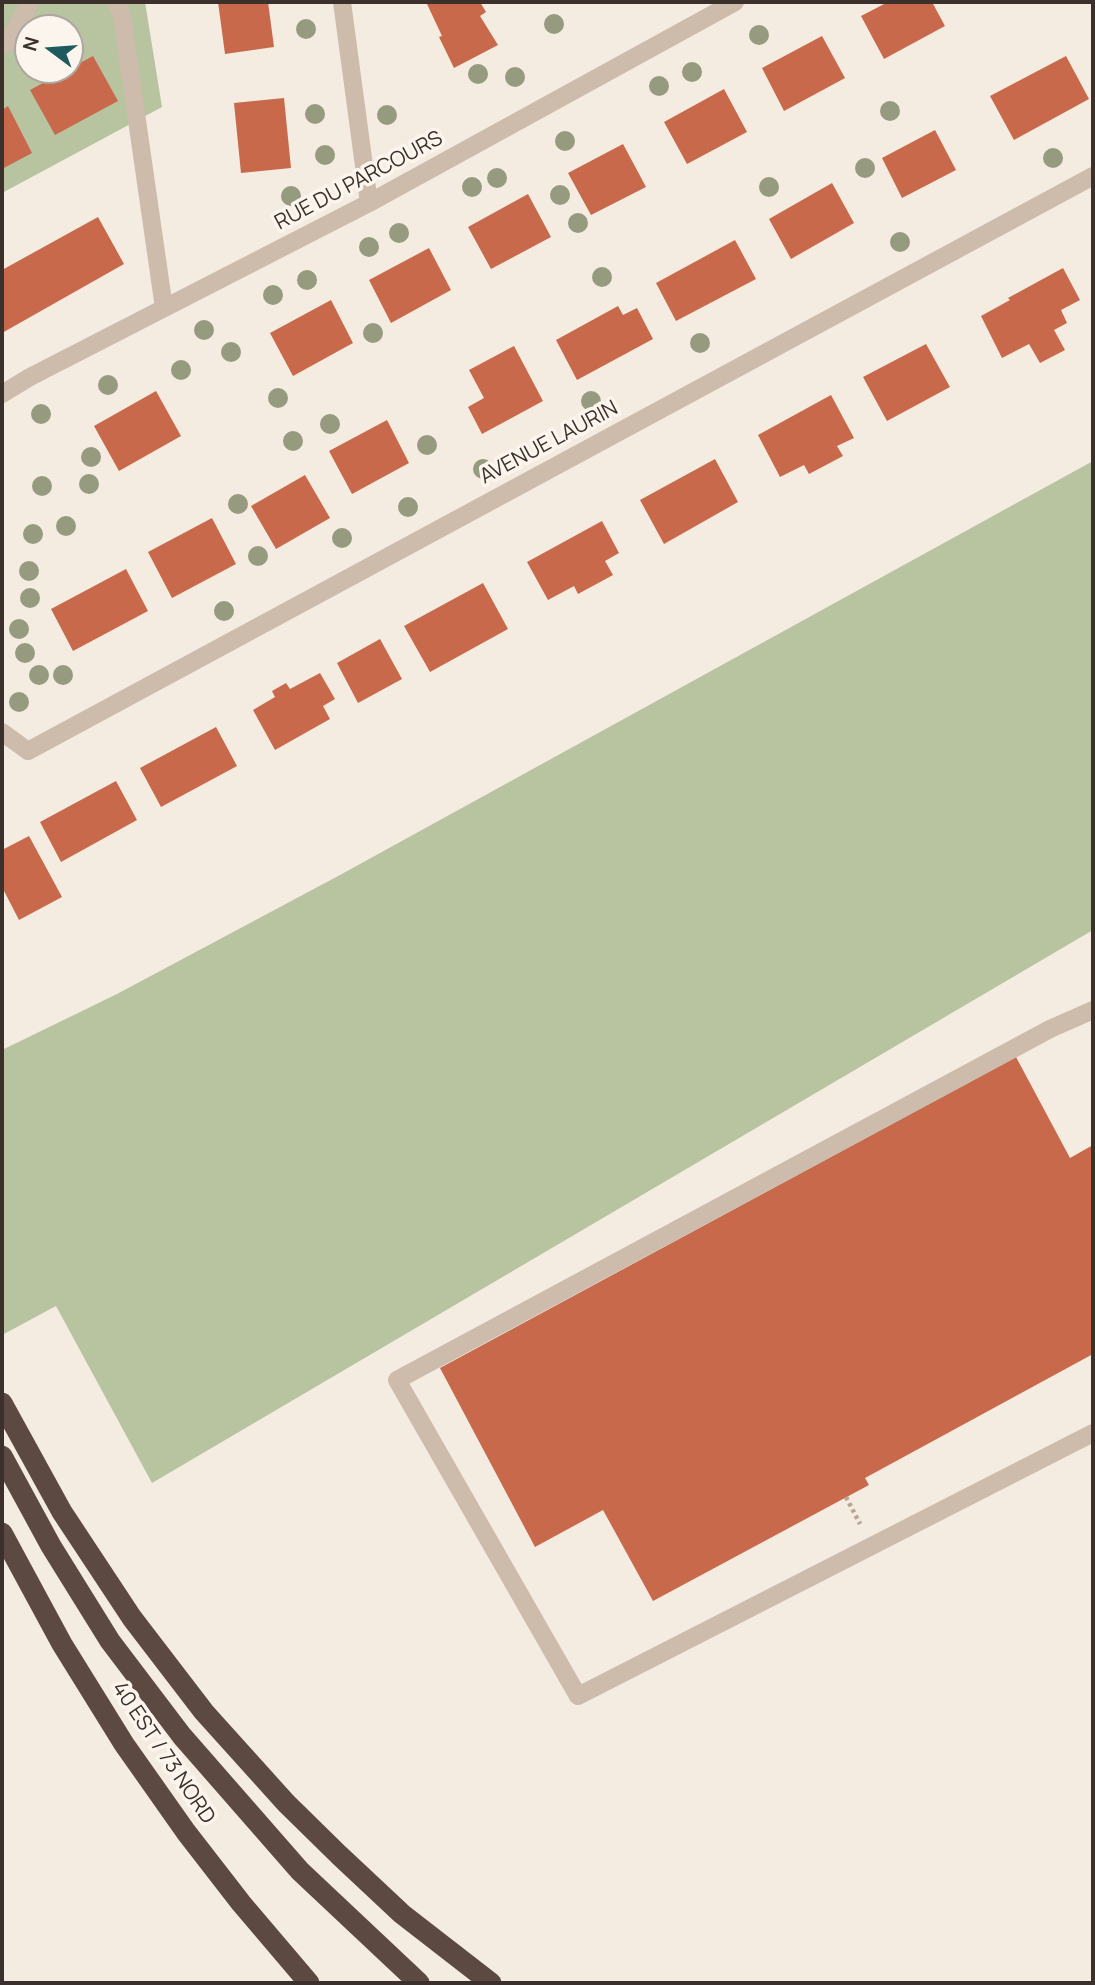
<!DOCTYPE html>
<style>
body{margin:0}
#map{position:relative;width:1095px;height:1985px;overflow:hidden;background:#f4ebe1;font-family:Manrope,sans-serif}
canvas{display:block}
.frame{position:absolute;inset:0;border:4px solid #3b302b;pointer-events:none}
.north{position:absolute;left:14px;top:14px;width:70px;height:70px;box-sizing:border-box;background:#fbf5ee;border:2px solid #aea6a0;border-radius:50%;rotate:286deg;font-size:19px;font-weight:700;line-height:28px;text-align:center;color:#3b302b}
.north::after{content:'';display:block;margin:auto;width:24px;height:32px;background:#1f5a5e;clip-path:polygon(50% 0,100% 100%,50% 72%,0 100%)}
</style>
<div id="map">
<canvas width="1095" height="1985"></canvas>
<div class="frame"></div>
<div class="north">N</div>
</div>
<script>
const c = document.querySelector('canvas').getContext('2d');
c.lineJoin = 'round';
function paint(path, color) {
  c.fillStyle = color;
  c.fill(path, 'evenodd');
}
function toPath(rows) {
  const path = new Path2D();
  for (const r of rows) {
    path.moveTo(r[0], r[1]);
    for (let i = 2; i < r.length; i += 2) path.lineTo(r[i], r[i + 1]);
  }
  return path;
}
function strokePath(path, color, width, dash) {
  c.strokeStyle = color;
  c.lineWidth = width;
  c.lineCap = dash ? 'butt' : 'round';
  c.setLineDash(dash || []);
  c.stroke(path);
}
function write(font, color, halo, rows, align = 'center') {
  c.font = font + ' Manrope,sans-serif';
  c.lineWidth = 7;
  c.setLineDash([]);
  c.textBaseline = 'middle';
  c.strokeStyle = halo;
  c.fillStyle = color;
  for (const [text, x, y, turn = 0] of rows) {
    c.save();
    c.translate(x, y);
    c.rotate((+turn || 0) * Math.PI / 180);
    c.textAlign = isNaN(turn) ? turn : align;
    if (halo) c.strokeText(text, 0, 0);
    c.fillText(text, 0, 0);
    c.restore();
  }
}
paint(toPath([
 [2,2,145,2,162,107,2,193],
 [28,28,70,28,70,70,28,70],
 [1093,461,1093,930,152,1483,56,1306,2,1335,2,1050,117,994,340,875]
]), '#b8c4a0');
paint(toPath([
 [218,2,268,2,274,47,225,54],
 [432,2,480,2,486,12,480,16,498,45,454,68,439,37,442,36,427,4],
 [888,2,932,2,945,26,884,59,861,16],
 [822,36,845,78,784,111,762,68],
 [93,56,118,101,55,135,30,90],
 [1066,56,1089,99,1014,140,990,96],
 [724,89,747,132,687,164,664,122],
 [284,98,291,168,241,173,234,103],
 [8,106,32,153,2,169,2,110],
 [935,130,956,170,902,198,882,158],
 [623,144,646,187,591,215,568,173],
 [832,183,854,223,791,259,769,219],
 [528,194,551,237,491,269,468,227],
 [98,217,124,264,2,333,2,270],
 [735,240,756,279,676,321,656,283],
 [429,248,451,290,391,323,369,280],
 [1063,268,1080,300,1061,310,1067,323,1054,330,1065,350,1040,363,1029,344,1002,358,981,316,1010,300,1008,298],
 [331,300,353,343,293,376,270,333],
 [618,306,623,315,637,308,653,339,577,380,556,340],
 [926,344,950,387,887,421,863,377],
 [514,346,543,401,482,434,468,407,484,398,469,370],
 [156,391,181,436,119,471,94,426],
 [831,395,854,438,837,446,843,456,809,474,804,465,780,477,758,435],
 [387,420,409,463,352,494,329,451],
 [715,459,738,502,664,544,640,500],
 [305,475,330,518,276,549,251,506],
 [212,518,236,564,172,598,148,552],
 [602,521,619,553,605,561,613,575,578,594,574,586,548,600,527,562],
 [126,569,148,611,73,651,51,609],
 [483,583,508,629,430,672,404,626],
 [380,639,402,679,358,703,337,663],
 [320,673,335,699,323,706,330,719,275,750,253,710,275,697,272,691,286,683,290,689],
 [216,727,237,766,161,807,140,768],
 [116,781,137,820,61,862,40,822],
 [29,836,62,897,19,920,2,887,2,850],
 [1016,1057,1070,1158,1093,1145,1093,1354,865,1478,869,1485,653,1601,603,1510,535,1547,440,1368]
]), '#c8694b');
strokePath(toPath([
 [846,1497,860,1524]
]), '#b9a596', 4.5, [3.5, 3.5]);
strokePath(toPath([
 [116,2,122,16,164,308],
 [342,2,369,203],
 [2,46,10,40,30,2],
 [2,394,30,377,369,203,735,2],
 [2,732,28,751,1093,176],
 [1093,1010,1050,1029,397,1380,578,1696,1093,1433]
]), '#cdbbac', 18);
strokePath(toPath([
 [2,1403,62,1512,132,1618,204,1712,286,1803,339,1855,402,1914,491,1983],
 [2,1456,51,1546,110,1641,182,1736,300,1871,419,1983],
 [2,1533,62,1644,124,1744,186,1832,241,1903,309,1983]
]), '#5c4a42', 21);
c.fillStyle = '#969b7f';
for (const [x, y] of [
 [554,24],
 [306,29],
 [759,35],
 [692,72],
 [478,74],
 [515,77],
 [659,86],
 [890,111],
 [315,114],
 [387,115],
 [565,141],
 [325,155],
 [1053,158],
 [865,168],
 [497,178],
 [472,187],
 [769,187],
 [560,195],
 [291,196],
 [578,223],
 [399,233],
 [900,242],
 [369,247],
 [602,277],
 [307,280],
 [273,295],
 [204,330],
 [373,333],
 [700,343],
 [231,352],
 [181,370],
 [108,385],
 [278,398],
 [591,401],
 [41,414],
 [330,424],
 [293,441],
 [427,445],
 [91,457],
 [483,469],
 [89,484],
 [42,486],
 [238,504],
 [408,507],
 [66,526],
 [33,534],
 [342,538],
 [258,556],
 [29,571],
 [30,598],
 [224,611],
 [19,629],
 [25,653],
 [39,675],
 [63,675],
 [19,702]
]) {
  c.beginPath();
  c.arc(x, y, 10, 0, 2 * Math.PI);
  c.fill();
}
write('21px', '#3b302b', '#fbf5ee', [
 ["RUE DU PARCOURS",359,181,-28],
 ["AVENUE LAURIN",549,443,-28],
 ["40 EST / 73 NORD",163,1753,56]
]);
</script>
